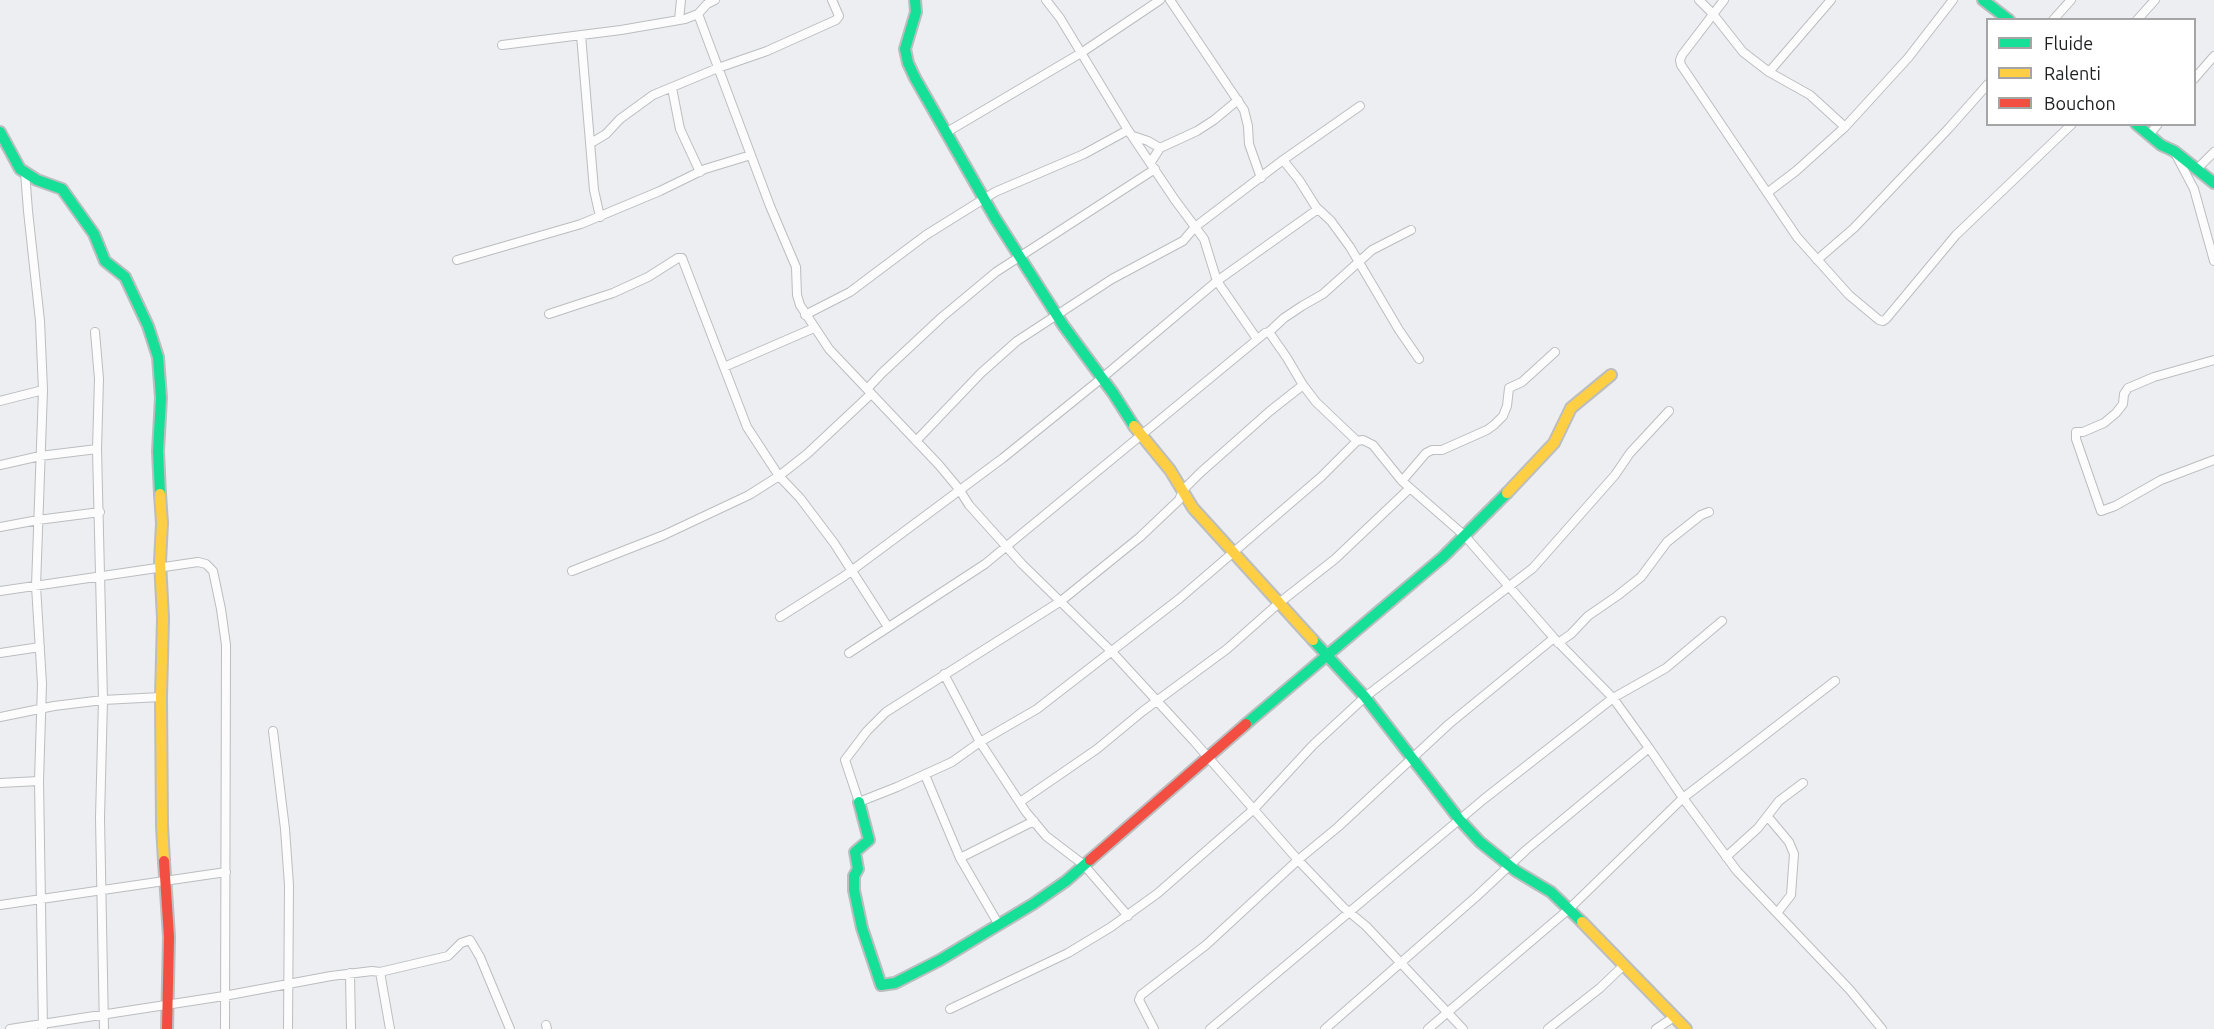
<!DOCTYPE html>
<style>
body{margin:0}
#map{position:relative;width:2214px;height:1029px;overflow:hidden;background:#eceef1;font-family:Ubuntu,sans-serif}
canvas{display:block}
.legend{position:absolute;left:1986px;top:18px;width:210px;height:108px;box-sizing:border-box;background:#fff;border:2px solid #a5a5a6;margin:0;padding:8px 10px;list-style:none;font-size:18px;color:#1e1f21}
.legend li{display:flex;align-items:center;gap:12px;height:30px}
.legend b{width:30px;border:2px solid #a5a5a6}
</style>
<div id="map">
<canvas width="2214" height="1029"></canvas>
<ul class="legend">
<li><b style="height:8px;background:#16e098"></b>Fluide</li>
<li><b style="height:8px;background:#ffcf43"></b>Ralenti</li>
<li><b style="height:8px;background:#f24e42"></b>Bouchon</li>
</ul>
</div>
<script>
const c = document.querySelector('canvas').getContext('2d');
c.lineJoin = 'round';
function toPath(rows) {
  const path = new Path2D();
  for (const r of rows) {
    path.moveTo(r[0], r[1]);
    for (let i = 2; i < r.length; i += 2) path.lineTo(r[i], r[i + 1]);
  }
  return path;
}
function strokePath(path, color, width, dash) {
  c.strokeStyle = color;
  c.lineWidth = width;
  c.lineCap = dash ? 'butt' : 'round';
  c.setLineDash(dash || []);
  c.stroke(path);
}
const street = toPath([
 [1046,0,1060,18,1128,130,1175,200,1204,239,1217,281,1257,339],
 [1170,0,1244,110,1248,126,1249,144,1261,178],
 [1699,0,1713,14,1743,52,1769,72,1810,95,1845,127],
 [1724,0,1682,55,1680,60,1681,65,1797,237,1849,295,1879,320,1883,321,1886,319,1956,235,2072,124],
 [698,14,770,206,796,267,797,295,800,305,829,349,939,465,959,489,969,505,1022,564,1112,652,1193,740,1298,860,1343,907,1366,926,1463,1029],
 [679,20,681,0],
 [2053,20,2071,0],
 [2137,20,2155,0],
 [581,35,594,190,600,217],
 [502,45,621,30,685,19,698,14,707,4,715,0],
 [1769,72,1831,0],
 [2194,79,2214,56],
 [672,88,680,129,700,172],
 [947,132,1081,53,1160,0],
 [2149,135,2158,124],
 [1133,136,1148,141,1160,148],
 [591,143,606,134,620,119,653,95,718,68,767,51,836,20,839,16,832,0],
 [2175,153,2194,189,2214,261],
 [1283,160,1299,180,1316,207,1331,221,1350,247,1399,330,1419,359],
 [1151,162,1160,148,1197,131,1214,120,1238,100],
 [2197,169,2214,152],
 [25,172,28,211,40,321,43,390,36,586,42,684,39,781,43,1029],
 [1767,193,1796,171,1845,127,1908,58,1953,0],
 [457,260,581,224,660,191,705,169,751,155],
 [1817,260,1854,228,1949,128,1988,84],
 [549,314,613,293,648,277,678,258,682,258,747,427,779,476,800,498,834,543,888,627],
 [805,315,850,292,926,235,995,192,1084,154,1128,130],
 [95,332,99,379,97,449,103,700,100,818,104,1029],
 [1269,332,1287,358,1303,385,1316,402,1357,441,1363,440,1373,445,1402,481,1465,536,1554,638,1613,698,1649,748,1526,850,1477,896,1325,1029],
 [2214,360,2154,377,2128,388,2124,394,2123,404,2116,413,2104,423,2083,432,2076,432,2076,439,2101,511,2115,506,2161,480,2214,460],
 [724,367,814,328],
 [1303,385,1270,411,1200,473,1183,490,1179,500,1140,537,1061,601,886,712,867,731,845,760,859,802,897,787,952,762,980,742,1037,709,1179,599,1321,477,1357,441],
 [867,389,882,373,942,317,996,272,1155,169],
 [0,401,43,390],
 [916,441,981,373,1017,341,1112,279,1183,241,1195,227,1283,160,1360,106],
 [0,465,40,456,97,449],
 [1402,481,1426,453,1432,450,1442,450,1487,430,1494,425,1503,416,1507,406,1509,388,1522,382,1555,352],
 [0,527,38,520,100,512],
 [572,571,664,535,749,495,779,476,807,454,871,394],
 [0,591,198,562,206,564,213,571,221,609,226,645,225,1029],
 [780,617,843,577,1003,458,1102,378,1217,281,1318,209],
 [1558,643,1571,634,1588,616,1617,596,1641,577,1667,542,1701,515,1709,512],
 [0,653,40,647],
 [849,653,985,564,1265,333,1269,332,1284,318,1302,306,1323,294,1372,250,1411,230],
 [944,674,980,742,1026,812,1046,836,1084,865,1128,916],
 [0,717,54,706,103,700,161,697],
 [273,731,285,829,289,885,288,1029],
 [1649,748,1683,798,1737,871,1850,990,1882,1029],
 [925,775,960,858,999,925],
 [0,783,39,781],
 [1020,802,1097,749,1143,711,1227,649,1279,603,1335,559,1410,488],
 [1768,817,1789,842,1794,854,1791,895,1777,913],
 [1726,857,1758,828,1779,801,1803,783],
 [960,858,1034,821],
 [0,905,226,872],
 [380,972,448,956,461,943,470,940,480,957,510,1029],
 [350,973,351,1029],
 [950,1009,1068,953,1111,927,1158,893,1254,809,1313,745,1365,697,1533,568,1615,475,1630,453,1669,411],
 [546,1025,547,1029],
 [10,1029,224,996,331,976,372,971,380,972,390,1029],
 [1154,1029,1139,1000,1141,995,1206,945,1298,860,1338,827,1449,724,1554,638],
 [1210,1029,1484,799,1613,698,1666,668,1722,621],
 [1428,1029,1569,909,1683,798,1835,681],
 [1548,1029,1600,988,1624,965],
 [1656,1029,1674,1017]
]);
const fast = toPath([
 [915,0,916,12,905,49,908,63,915,78,995,218,1063,325,1113,393,1134,426],
 [1983,0,2009,20],
 [2136,124,2161,145,2174,151,2214,183],
 [0,132,20,169,37,180,62,189,94,234,105,261,125,277,148,326,158,357,161,398,158,451,160,494],
 [1313,640,1365,697,1459,819,1480,842,1516,871,1551,892,1582,922],
 [1246,724,1443,557,1507,493],
 [859,802,869,840,855,852,858,869,854,876,854,890,862,928,881,985,895,983,940,960,1033,904,1066,881,1090,860]
]);
const slow = toPath([
 [1134,426,1170,470,1193,508,1313,640],
 [1507,493,1554,443,1571,408,1611,375],
 [160,494,162,523,160,562,163,618,161,697,162,826,164,861],
 [1582,922,1686,1029]
]);
const jam = toPath([
 [1090,860,1246,724],
 [164,861,169,937,167,1029]
]);
strokePath(street, '#bbbdbf', 10);
strokePath(fast, '#bbbdbf', 14);
strokePath(slow, '#bbbdbf', 14);
strokePath(jam, '#bbbdbf', 14);
strokePath(street, '#fcfcfd', 8);
strokePath(fast, '#16e098', 10);
strokePath(slow, '#ffcf43', 10);
strokePath(jam, '#f24e42', 10);
</script>
